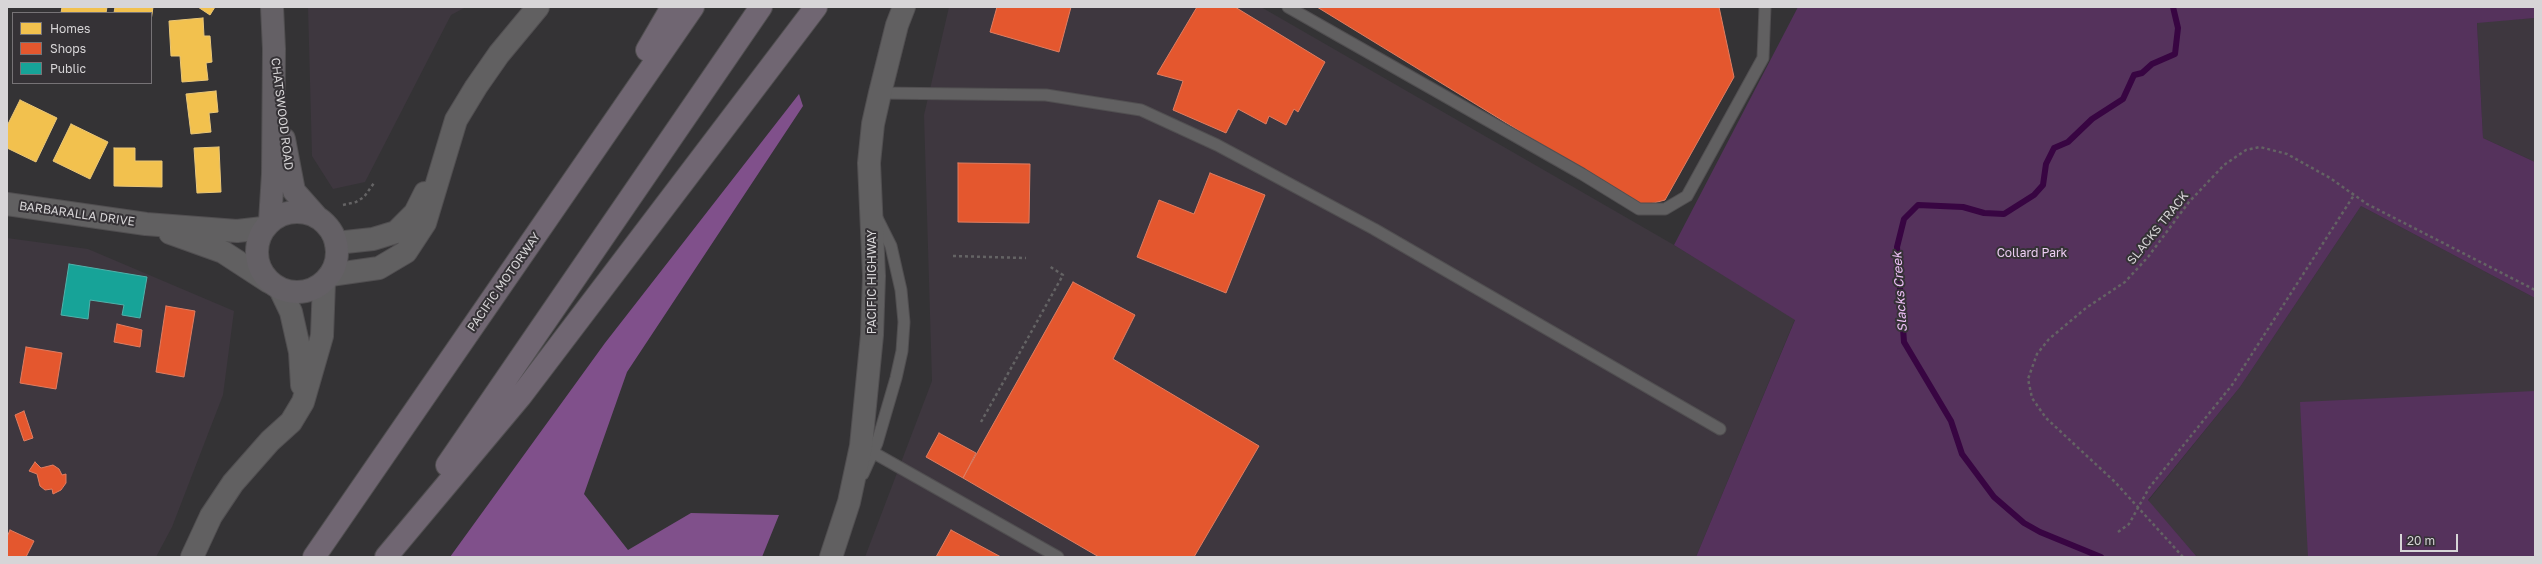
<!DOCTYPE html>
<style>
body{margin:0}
#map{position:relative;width:2542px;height:564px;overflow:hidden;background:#343335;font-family:"Golos Text",sans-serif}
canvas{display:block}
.frame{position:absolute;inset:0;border:8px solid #d7d5d7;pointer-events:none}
.legend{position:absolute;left:12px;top:12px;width:140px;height:72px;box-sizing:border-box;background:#353236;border:1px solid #767376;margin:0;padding:5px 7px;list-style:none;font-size:12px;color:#d7d5d7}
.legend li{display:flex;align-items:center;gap:8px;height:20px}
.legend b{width:20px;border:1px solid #767376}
.scale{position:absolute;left:2400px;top:534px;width:58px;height:18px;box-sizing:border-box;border:2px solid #d7d5d7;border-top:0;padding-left:5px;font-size:12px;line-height:14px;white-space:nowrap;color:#d7d5d7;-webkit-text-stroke:3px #353236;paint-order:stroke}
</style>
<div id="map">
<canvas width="2542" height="564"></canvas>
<div class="frame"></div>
<ul class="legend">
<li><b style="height:11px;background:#f2c14e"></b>Homes</li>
<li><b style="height:11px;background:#e4572e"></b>Shops</li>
<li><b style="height:11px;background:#17a398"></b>Public</li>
</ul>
<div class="scale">20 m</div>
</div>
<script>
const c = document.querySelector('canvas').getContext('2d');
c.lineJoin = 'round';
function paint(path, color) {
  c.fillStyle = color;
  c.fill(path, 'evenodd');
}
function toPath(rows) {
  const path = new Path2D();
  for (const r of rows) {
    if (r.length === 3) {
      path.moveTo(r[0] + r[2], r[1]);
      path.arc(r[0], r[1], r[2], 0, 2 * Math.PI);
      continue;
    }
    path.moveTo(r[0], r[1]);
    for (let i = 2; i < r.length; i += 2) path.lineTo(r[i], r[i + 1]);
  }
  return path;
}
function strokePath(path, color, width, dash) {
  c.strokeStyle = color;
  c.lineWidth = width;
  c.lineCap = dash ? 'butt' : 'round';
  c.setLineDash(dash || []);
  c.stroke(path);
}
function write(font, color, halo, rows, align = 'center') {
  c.font = font + ' "Golos Text",sans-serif';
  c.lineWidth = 4;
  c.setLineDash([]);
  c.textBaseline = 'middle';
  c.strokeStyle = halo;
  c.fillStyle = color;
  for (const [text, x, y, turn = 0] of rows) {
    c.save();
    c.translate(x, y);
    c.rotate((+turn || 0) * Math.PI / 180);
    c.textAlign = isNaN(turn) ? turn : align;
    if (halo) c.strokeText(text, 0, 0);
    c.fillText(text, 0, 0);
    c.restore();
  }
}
paint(toPath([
 [308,7,466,7,451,15,365,182,333,189,312,156],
 [949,7,1261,7,1674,245,1795,319,1696,557,865,557,932,381,924,115],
 [2535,18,2535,162,2483,138,2477,22],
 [2361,206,2535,298,2535,557,2197,557,2148,501,2240,387],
 [7,238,88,249,234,311,223,395,172,527,156,557,7,557]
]), '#3e373f');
paint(toPath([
 [1798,7,2535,7,2535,18,2477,23,2483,138,2535,162,2535,298,2361,206,2240,387,2148,500,2197,557,1696,557,1795,320,1674,245],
 [2535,391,2535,557,2308,557,2300,402]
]), '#55325c');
paint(toPath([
 [799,94,803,106,627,372,584,494,628,550,691,513,779,515,762,557,450,557,605,343]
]), '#80508b');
const homes = toPath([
 [62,7,107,7,106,13,61,13,62,7],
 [115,7,153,7,151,21,151,13,114,13,115,7],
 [198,7,215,7,210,15,198,7],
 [203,18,204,36,210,36,212,62,206,63,208,80,182,82,180,56,171,56,169,21,203,18],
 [216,91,218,112,209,113,211,132,191,134,186,94,216,91],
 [20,100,57,118,36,162,7,148,7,126,20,100],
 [71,124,108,142,90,179,53,161,71,124],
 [219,147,221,192,197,193,194,148,219,147],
 [114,148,135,148,135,161,162,161,162,187,114,186,114,148]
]);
paint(homes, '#f2c14e');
strokePath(homes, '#eac777', 1);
const shops = toPath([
 [997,7,1071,7,1059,52,990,32,997,7],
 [1197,7,1235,7,1325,62,1298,112,1294,109,1286,125,1269,116,1266,124,1238,109,1226,133,1173,110,1183,81,1157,74,1197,7],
 [1317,7,1719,7,1734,77,1665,200,1642,206,1317,7],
 [958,163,1030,164,1029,223,958,222,958,163],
 [1210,173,1265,195,1226,293,1137,257,1159,200,1194,214,1210,173],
 [1073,282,1135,315,1113,359,1259,446,1194,557,1099,557,963,478,1073,282],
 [166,306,195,311,184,377,156,372,166,306],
 [117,324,142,330,140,347,114,342,117,324],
 [26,347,62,353,56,389,20,383,26,347],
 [24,411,33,438,24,441,15,415,24,411],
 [939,433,976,453,963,478,926,457,939,433],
 [35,462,41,468,53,465,59,469,62,475,66,474,66,483,61,490,53,494,52,489,45,490,40,486,37,474,29,471,35,462],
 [10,530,34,541,26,557,7,557,7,537,10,530],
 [951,530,1001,557,936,557,951,530]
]);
paint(shops, '#e4572e');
strokePath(shops, '#e07d61', 1);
const public = toPath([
 [69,264,147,277,140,318,122,315,124,305,90,300,88,319,61,315,69,264]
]);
paint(public, '#17a398');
strokePath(public, '#51b2ab', 1);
strokePath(toPath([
 [2101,557,2040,532,2024,523,1994,497,1962,454,1951,421,1904,342,1897,247,1904,219,1918,205,1963,207,1984,213,2004,214,2034,195,2043,185,2046,164,2054,148,2068,142,2092,119,2123,99,2134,75,2142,73,2152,64,2175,54,2178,28,2173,7]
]), '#380542', 6);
const service = toPath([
 [1288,7,1582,174,1639,209,1665,209,1687,196,1763,58,1765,7],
 [880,93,1046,95,1141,110,1217,145,1374,229,1720,429],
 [867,449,1058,557],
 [863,474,877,443,896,378,902,351,904,322,901,290,891,246,876,216]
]);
const minor = toPath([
 [336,243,373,239,396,232,415,213,425,193],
 [330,275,379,268,406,252,425,223,456,120,476,87,499,54,538,7]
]);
const tertiary = toPath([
 [7,204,146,224,237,231,263,228],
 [170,233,223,252,269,282],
 [280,289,291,312,300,352,302,385],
 [192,557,211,516,233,483,270,441,291,422,303,402,322,336,324,282],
 [831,557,849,502,861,446,872,335,874,276,869,163,873,124,880,93,897,25,904,7]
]);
const secondary = toPath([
 [284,139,294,191,317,217],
 [297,252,40],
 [270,221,273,174,274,49,272,7]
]);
const motorway = toPath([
 [647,50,672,7],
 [447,465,761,7],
 [314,557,693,7],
 [386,557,520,397,816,7]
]);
strokePath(service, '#514f51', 13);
strokePath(minor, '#514f51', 24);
strokePath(tertiary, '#514f51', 24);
strokePath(secondary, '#514f51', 24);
strokePath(motorway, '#514f51', 24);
strokePath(toPath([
 [343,205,356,202,364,197,374,183],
 [953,256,1026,258],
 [981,422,1063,275,1049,266],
 [2118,532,2129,524,2149,488,2232,385,2354,195],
 [2183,557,2115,482,2046,418,2032,398,2028,379,2037,354,2049,339,2086,308,2125,282,2148,257,2189,202,2224,165,2246,150,2260,147,2287,154,2330,178,2367,204,2535,290]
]), '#646364', 2.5, [3, 3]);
strokePath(service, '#616061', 11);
strokePath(minor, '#616061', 22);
strokePath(tertiary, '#616061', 22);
strokePath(secondary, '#646065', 22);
strokePath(motorway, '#706672', 22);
write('12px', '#d7d5d7', '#353236', [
 ["CHATSWOOD ROAD",282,114,83],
 ["BARBARALLA DRIVE",77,214,8],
 ["SLACKS TRACK",2158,228,-51],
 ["PACIFIC MOTORWAY",504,282,-55],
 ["PACIFIC HIGHWAY",872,282,-90]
]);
write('12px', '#edcef3', '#353236', [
 ["Collard Park",2032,253]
]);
write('italic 13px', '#edbff6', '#353236', [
 ["Slacks Creek",1900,292,-94]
]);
</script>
